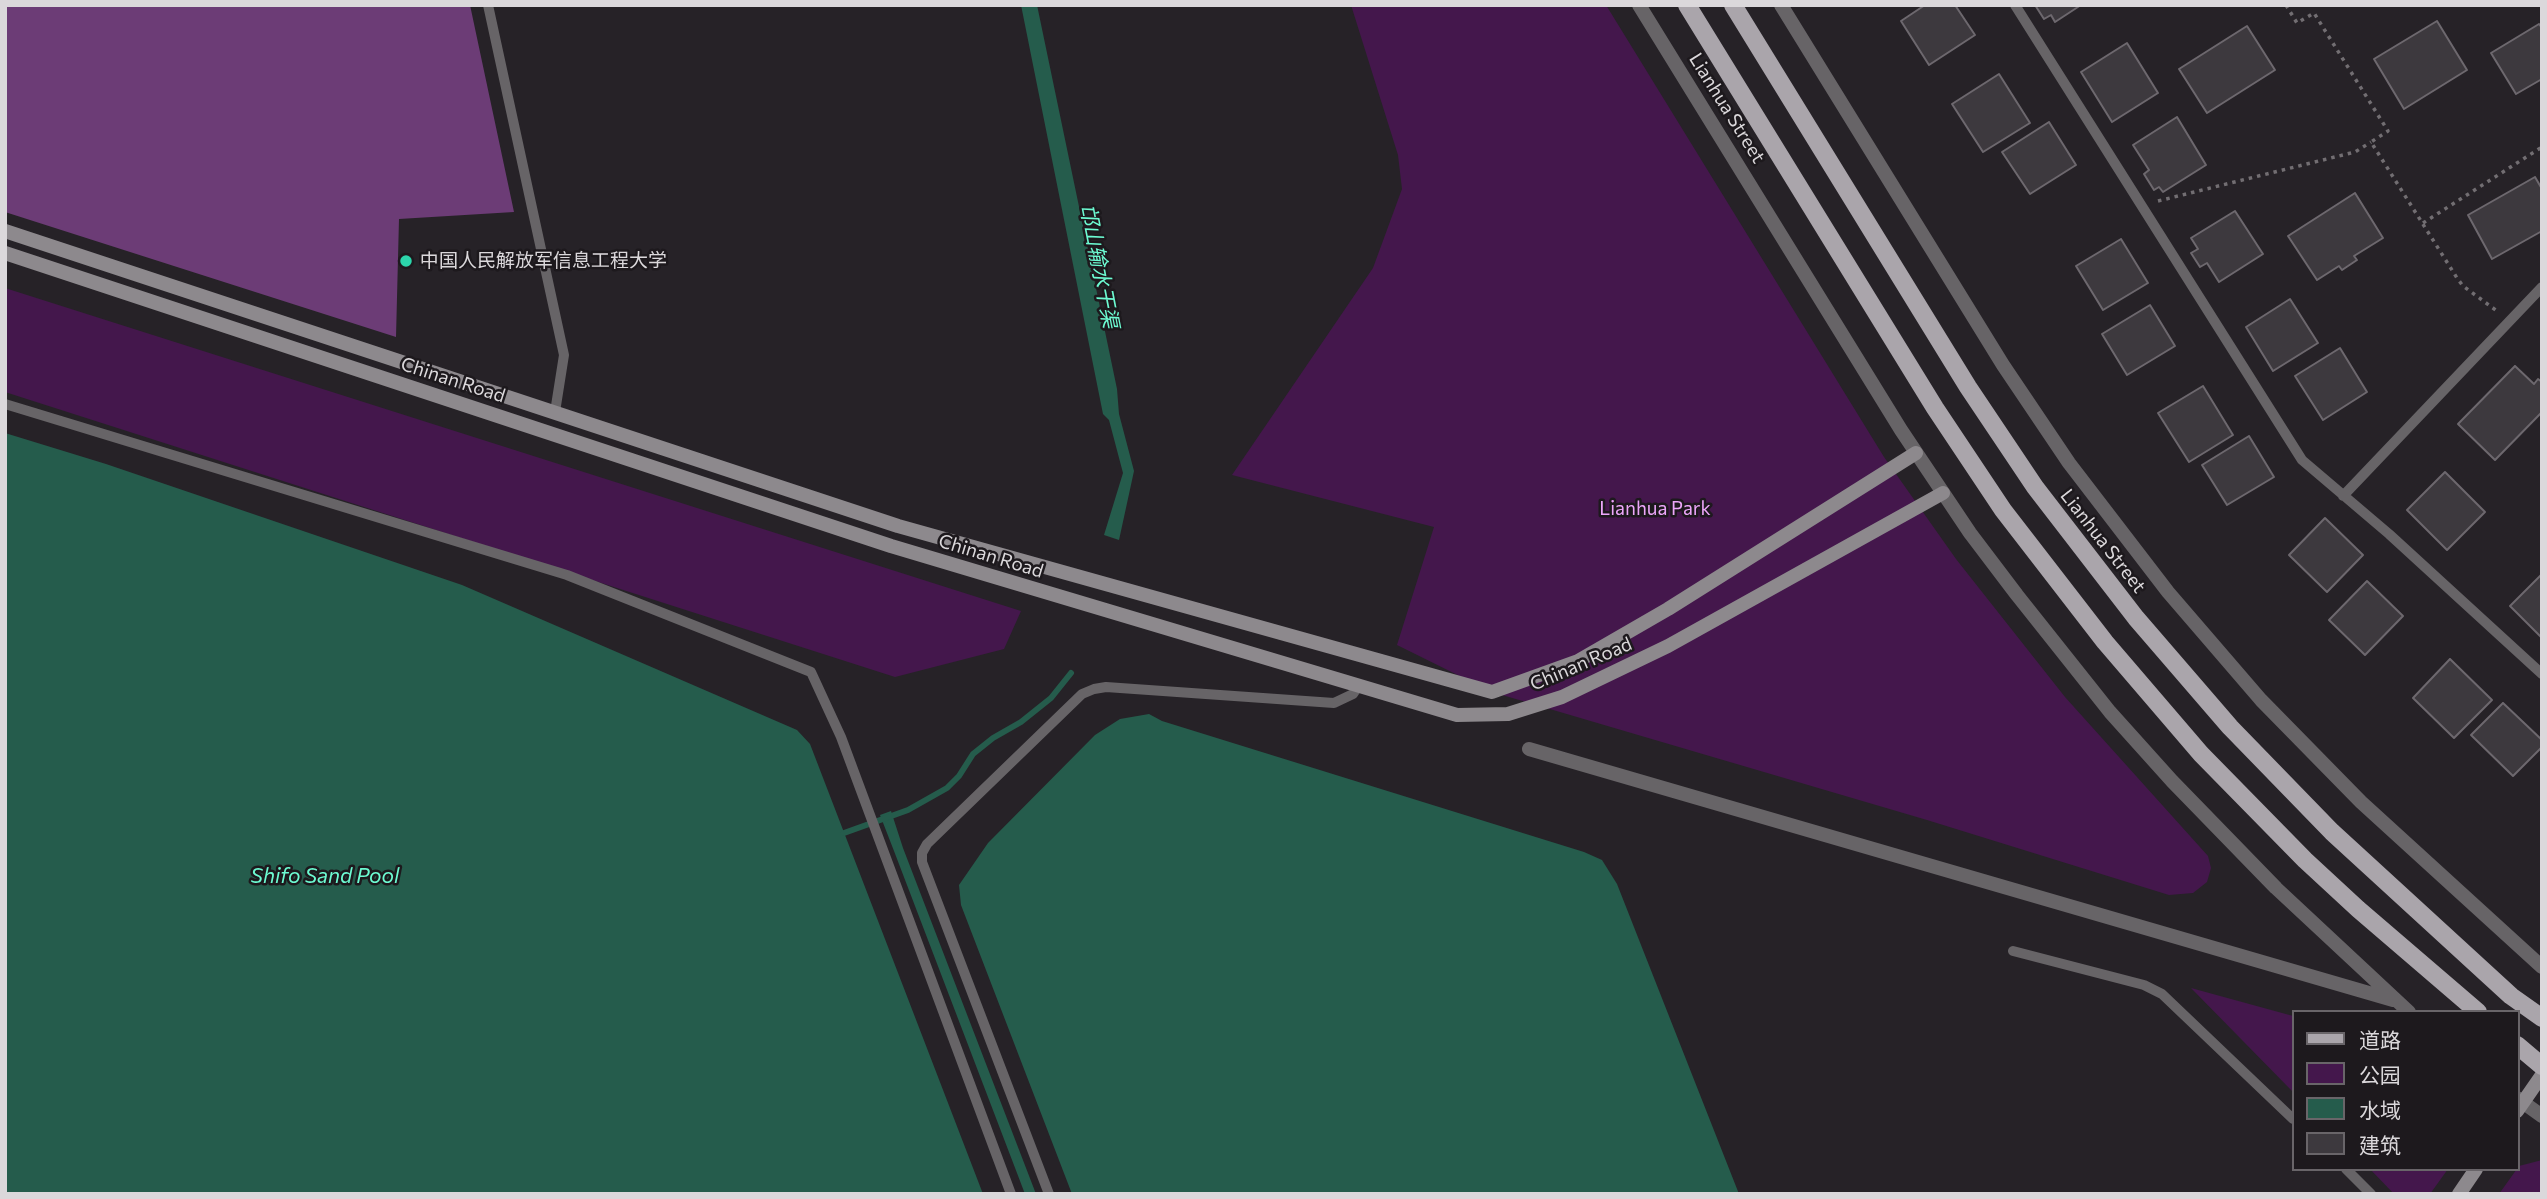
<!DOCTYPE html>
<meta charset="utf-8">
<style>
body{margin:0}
#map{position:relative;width:2547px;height:1199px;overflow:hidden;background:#262227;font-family:Commissioner,"Noto Sans SC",sans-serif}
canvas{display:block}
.frame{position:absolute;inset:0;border:7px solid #dbd8db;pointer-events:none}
.legend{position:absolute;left:2292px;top:1010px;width:228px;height:161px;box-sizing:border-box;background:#1d191d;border:2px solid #696569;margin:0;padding:9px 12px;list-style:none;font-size:21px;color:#dbd8db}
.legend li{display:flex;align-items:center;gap:14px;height:35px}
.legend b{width:35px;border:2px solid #696569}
</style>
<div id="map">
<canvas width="2547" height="1199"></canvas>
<div class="frame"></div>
<ul class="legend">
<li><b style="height:9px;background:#aaa5ab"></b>道路</li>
<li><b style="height:19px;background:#44174c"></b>公园</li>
<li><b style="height:19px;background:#255c4c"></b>水域</li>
<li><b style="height:19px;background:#3d393e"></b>建筑</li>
</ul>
</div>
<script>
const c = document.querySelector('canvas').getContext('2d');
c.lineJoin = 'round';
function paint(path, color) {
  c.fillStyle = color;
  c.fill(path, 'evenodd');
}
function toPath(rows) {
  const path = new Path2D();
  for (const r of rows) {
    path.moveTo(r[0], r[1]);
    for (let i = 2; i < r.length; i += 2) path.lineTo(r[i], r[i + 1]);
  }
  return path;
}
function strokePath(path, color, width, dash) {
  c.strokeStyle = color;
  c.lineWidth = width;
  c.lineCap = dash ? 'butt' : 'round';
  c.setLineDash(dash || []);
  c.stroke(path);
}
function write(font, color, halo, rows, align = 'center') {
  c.font = font + ' Commissioner,"Noto Sans SC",sans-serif';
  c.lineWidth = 5;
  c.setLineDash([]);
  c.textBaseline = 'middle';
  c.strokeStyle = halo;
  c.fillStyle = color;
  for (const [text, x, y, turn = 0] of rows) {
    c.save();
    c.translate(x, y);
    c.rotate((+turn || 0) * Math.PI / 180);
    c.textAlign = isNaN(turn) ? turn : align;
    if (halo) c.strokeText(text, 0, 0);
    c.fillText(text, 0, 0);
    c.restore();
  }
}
paint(toPath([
 [1351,5,1606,5,1884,457,1956,559,2065,697,2208,856,2211,868,2207,882,2193,893,2169,895,1927,820,1492,692,1397,645,1434,527,1232,475,1373,268,1402,189,1398,155],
 [5,288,1021,611,1004,649,895,677,5,392],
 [2191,988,2293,1016,2293,1092],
 [2542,1160,2542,1194,2499,1194,2519,1166],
 [2370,1169,2448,1169,2430,1194,2394,1194]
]), '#44174c');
paint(toPath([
 [5,5,470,5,514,212,399,219,396,337,5,212]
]), '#6c3c76');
paint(toPath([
 [1021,5,1037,5,1117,389,1119,414,1134,471,1119,540,1104,535,1123,473,1109,420,1103,414],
 [5,433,106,464,462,585,797,730,810,744,983,1194,5,1194],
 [1149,714,1162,721,1584,852,1602,860,1617,884,1739,1194,1072,1194,961,905,959,885,988,843,1095,735,1120,719],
 [891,811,903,848,1036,1194,1025,1194,894,851,880,815]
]), '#255c4c');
strokePath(toPath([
 [844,833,908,810,947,788,959,776,973,754,993,738,1021,722,1051,698,1071,673]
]), '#255c4c', 6);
const building = toPath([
 [1925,5,1955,5,1975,35,1929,65,1901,21,1925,5],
 [2035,5,2081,5,2055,22,2051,15,2044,19,2035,5],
 [2437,21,2467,70,2404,109,2374,59,2437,21],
 [2539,24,2542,28,2542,79,2516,94,2491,53,2539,24],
 [2247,26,2275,70,2207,113,2179,69,2247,26],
 [2127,43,2158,93,2112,122,2081,72,2127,43],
 [1999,74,2030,123,1983,152,1952,104,1999,74],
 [2177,117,2206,165,2163,192,2159,187,2154,190,2144,174,2149,170,2133,145,2177,117],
 [2049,122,2076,165,2030,194,2002,152,2049,122],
 [2535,177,2542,189,2542,231,2492,259,2468,215,2535,177],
 [2355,193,2383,238,2354,256,2357,260,2342,270,2339,266,2317,280,2288,236,2355,193],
 [2235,211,2263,254,2219,282,2207,263,2200,267,2191,253,2198,249,2191,238,2235,211],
 [2121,239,2148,283,2103,310,2076,266,2121,239],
 [2290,299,2318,343,2273,371,2246,327,2290,299],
 [2150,305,2175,346,2127,375,2102,334,2150,305],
 [2340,348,2367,392,2323,420,2295,376,2340,348],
 [2515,366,2534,384,2538,379,2542,382,2542,412,2495,460,2458,424,2515,366],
 [2203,386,2233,435,2189,462,2158,413,2203,386],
 [2249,436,2274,477,2227,505,2202,465,2249,436],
 [2445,472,2485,512,2447,550,2407,510,2445,472],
 [2325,518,2363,555,2327,592,2289,555,2325,518],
 [2542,574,2542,638,2510,606,2542,574],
 [2367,581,2403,616,2365,655,2329,620,2367,581],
 [2450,659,2492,700,2454,738,2413,698,2450,659],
 [2503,703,2542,740,2542,747,2513,776,2471,735,2503,703]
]);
paint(building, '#3d393e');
strokePath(building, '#6d686e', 2);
strokePath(toPath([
 [2286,5,2297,23,2314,13,2388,131,2371,142,2457,278,2463,286,2497,311],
 [2158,201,2355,152,2371,142],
 [2423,223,2542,147]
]), '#726e72', 3.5, [3.5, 5]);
strokePath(toPath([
 [488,5,564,355,555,412],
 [2015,5,2302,460,2389,534,2542,674],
 [5,404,567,575,811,672,841,737,1011,1194],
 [2343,496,2542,287],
 [2013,951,2144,985,2162,994,2293,1119],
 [2346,1169,2371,1194],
 [1049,1194,922,862,922,853,927,844,1082,694,1094,689,1106,687,1334,703,1353,694,1359,685]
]), '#676467', 10);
strokePath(toPath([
 [1639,5,1901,430,1970,533,2017,595,2110,712,2172,781,2276,888,2409,1012],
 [1781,5,2003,365,2069,463,2168,592,2261,700,2361,802,2542,967],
 [1529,749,2393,1000],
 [2517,1098,2542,1116]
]), '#676467', 14);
strokePath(toPath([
 [5,231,898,526,1492,692,1578,661,1668,609,1916,453],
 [5,253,891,546,1457,715,1508,714,1562,697,1668,646,1943,493],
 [2517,1111,2542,1075],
 [2459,1194,2476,1169]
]), '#8d898d', 14);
strokePath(toPath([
 [1687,5,1935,408,2003,510,2105,642,2201,754,2305,860,2358,909,2478,1012],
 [1733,5,1968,387,2035,487,2136,618,2230,727,2332,832,2511,996,2542,1018],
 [2517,1045,2542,1066]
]), '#aaa5ab', 18);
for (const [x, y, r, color] of [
 [406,261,7,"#2cd5ab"]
]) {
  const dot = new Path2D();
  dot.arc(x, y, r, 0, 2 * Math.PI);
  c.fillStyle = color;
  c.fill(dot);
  strokePath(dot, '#1d191d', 2.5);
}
write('19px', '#dbd8db', '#1d191d', [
 ["Lianhua Street",1727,108,58],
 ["Chinan Road",453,380,18],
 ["Lianhua Street",2103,541,52],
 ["Chinan Road",991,556,17],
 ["Chinan Road",1581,664,-23]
]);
write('19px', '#dbd8db', '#1d191d', [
 ["中国人民解放军信息工程大学",420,261]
], 'left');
write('19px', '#eda6fa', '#1d191d', [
 ["Lianhua Park",1655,509]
]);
write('italic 21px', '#6dfbd2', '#1d191d', [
 ["邙山输水干渠",1099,266,79],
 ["Shifo Sand Pool",325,876]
]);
</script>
